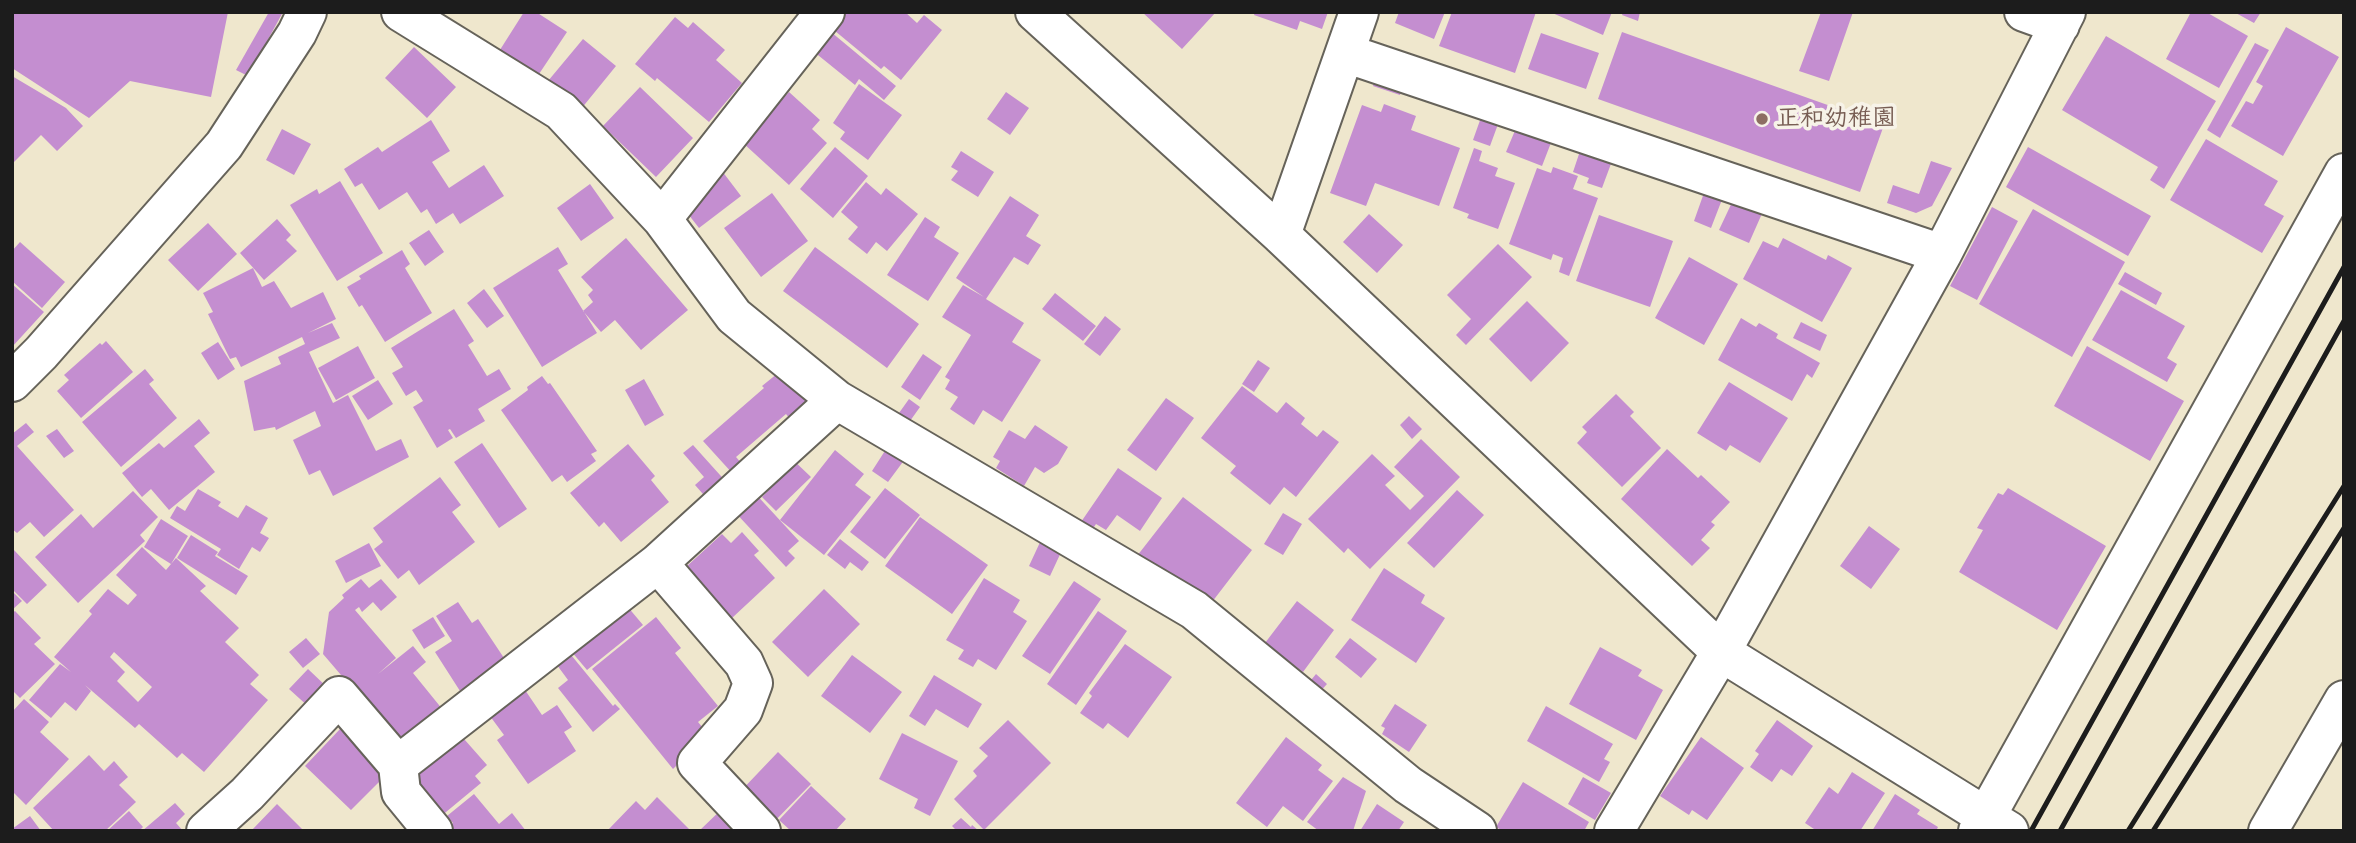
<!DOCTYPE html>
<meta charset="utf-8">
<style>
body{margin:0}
#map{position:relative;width:2356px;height:843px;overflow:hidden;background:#efe7cd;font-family:"Patrick Hand",sans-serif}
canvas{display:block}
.frame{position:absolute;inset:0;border:14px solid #1c1c1c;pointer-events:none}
</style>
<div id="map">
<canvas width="2356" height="843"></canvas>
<div class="frame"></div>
</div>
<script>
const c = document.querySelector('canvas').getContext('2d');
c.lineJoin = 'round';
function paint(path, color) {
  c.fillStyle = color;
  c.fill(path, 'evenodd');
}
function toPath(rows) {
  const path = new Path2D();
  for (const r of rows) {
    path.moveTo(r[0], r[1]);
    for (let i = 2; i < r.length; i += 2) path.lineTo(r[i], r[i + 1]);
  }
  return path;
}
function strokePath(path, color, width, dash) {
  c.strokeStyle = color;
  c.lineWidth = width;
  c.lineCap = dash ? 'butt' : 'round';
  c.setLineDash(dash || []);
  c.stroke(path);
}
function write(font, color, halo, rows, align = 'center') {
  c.font = font + ' "Patrick Hand","Klee One",sans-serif';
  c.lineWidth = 7;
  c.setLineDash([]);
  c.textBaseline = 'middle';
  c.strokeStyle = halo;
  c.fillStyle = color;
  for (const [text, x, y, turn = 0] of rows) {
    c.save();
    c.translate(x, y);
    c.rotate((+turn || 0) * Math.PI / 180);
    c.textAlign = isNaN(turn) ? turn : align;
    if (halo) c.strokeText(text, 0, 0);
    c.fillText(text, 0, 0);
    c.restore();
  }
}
paint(toPath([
 [12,12,228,12,211,97,130,81,89,118,12,68],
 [269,12,283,12,248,76,236,70],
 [524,12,536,12,567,32,537,77,498,53],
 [837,12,905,12,917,23,924,15,942,30,901,80,884,66,881,69,829,26],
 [1142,12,1216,12,1182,49],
 [1255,12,1328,12,1322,29,1300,21,1297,30,1254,15],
 [1399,12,1445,12,1434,39,1395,23],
 [1452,12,1536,12,1515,73,1439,46],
 [1550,12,1612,12,1603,35],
 [1623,12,1640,12,1638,21,1622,15],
 [1821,12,1853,12,1829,81,1799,71],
 [2191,12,2206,12,2248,36,2219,88,2166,59],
 [2234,12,2261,12,2254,23],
 [675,17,688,28,693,22,725,50,716,60,742,83,709,122,657,78,655,81,635,64],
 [825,27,896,86,884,100,859,79,855,85,808,47],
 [2286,27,2339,57,2283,156,2231,126,2246,101,2253,104,2263,86,2256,82],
 [1622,32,1884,125,1860,192,1598,99],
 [1541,33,1599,53,1586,89,1528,69],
 [2106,36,2216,101,2164,189,2150,180,2158,167,2062,110],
 [583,39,616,66,581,109,548,81],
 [2255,43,2269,50,2220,138,2207,130],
 [414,47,456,87,427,118,385,78],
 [1378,71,1405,81,1400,95,1373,86],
 [12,76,66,108,83,126,57,151,41,135,12,164],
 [859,84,902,115,868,160,840,139,845,132,833,123],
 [640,87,693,138,656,177,603,126],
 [789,92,820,120,812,129,827,143,789,185,743,143],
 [1006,92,1029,108,1010,135,987,119],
 [1384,104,1416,116,1411,130,1460,148,1439,206,1375,183,1366,206,1330,193,1362,105,1381,112],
 [1484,109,1501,116,1490,146,1473,140],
 [431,120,450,151,432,162,449,188,484,165,504,196,460,224,453,213,436,224,427,209,421,213,407,192,379,210,362,183,355,187,344,169,378,147,382,152],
 [1519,121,1554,135,1542,166,1506,152],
 [282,129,311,144,294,175,266,160],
 [2206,139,2278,181,2264,205,2284,216,2262,253,2170,200],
 [1583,142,1615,153,1602,188,1587,183,1589,178,1573,172],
 [835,147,868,176,833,218,800,189],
 [2028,147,2151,216,2128,256,2006,187],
 [1474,148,1482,151,1479,161,1498,168,1495,176,1515,183,1498,229,1467,218,1469,214,1453,208],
 [961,151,994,172,978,197,951,180,958,171,951,167],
 [1931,161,1952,168,1932,206,1916,213,1887,203,1893,185,1919,194],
 [719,167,741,196,699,228,685,210],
 [1553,167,1578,176,1573,189,1598,198,1569,276,1559,272,1563,258,1553,254,1551,260,1509,244,1537,168,1551,173],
 [340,181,383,253,337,281,290,205,317,189,319,194],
 [866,182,881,195,886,188,918,214,887,251,876,242,867,254,848,239,858,227,841,212],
 [590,184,614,218,581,241,557,208],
 [1705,190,1723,197,1711,228,1694,221],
 [772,193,808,241,761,277,724,228],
 [1010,196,1039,215,1026,236,1041,245,1028,265,1014,257,986,299,1024,323,1012,342,1041,360,1002,422,983,410,974,425,950,409,958,397,945,389,950,380,945,377,971,335,942,317,963,285,984,297,956,278],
 [1735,196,1764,209,1749,243,1719,230],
 [1992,207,2018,221,1977,300,1950,286],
 [2033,209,2125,262,2072,357,1979,304],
 [1369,214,1403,245,1377,273,1343,242],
 [1599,215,1673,241,1650,307,1576,281],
 [925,217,940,227,934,237,959,253,928,301,887,275],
 [277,219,291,235,286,240,297,251,264,280,240,253],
 [208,223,237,254,198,291,168,260],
 [429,230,444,252,425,266,409,243],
 [626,238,688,310,641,350,615,320,601,332,583,311,593,302,588,295,593,290,581,277],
 [1783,238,1826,260,1828,255,1852,268,1822,322,1743,279,1763,241,1778,248],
 [20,242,65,282,42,308,12,281,12,251],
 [1498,244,1532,277,1466,345,1456,335,1471,319,1447,295],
 [558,247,568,264,558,270,597,333,542,367,493,288],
 [815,247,919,324,887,368,783,291],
 [402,250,410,264,405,268,432,313,385,342,362,305,359,307,347,287,361,279,359,276],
 [1689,257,1738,284,1704,345,1655,318],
 [253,268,262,287,274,281,291,308,323,292,336,319,308,333,332,323,340,338,309,352,333,403,348,395,376,451,401,439,409,457,333,496,320,470,309,475,293,440,321,426,315,411,276,430,275,427,254,431,244,381,281,364,278,357,305,344,302,337,241,367,236,357,230,359,208,314,213,312,203,293],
 [2125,272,2162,293,2156,305,2118,284],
 [12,284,44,312,12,347],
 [484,289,504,316,487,328,467,303],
 [2121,290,2185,326,2167,358,2177,364,2167,382,2092,340],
 [1055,293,1096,326,1083,341,1042,309],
 [1527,301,1569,343,1531,382,1489,339],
 [454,309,474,341,468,345,487,376,499,369,511,389,478,409,485,421,456,438,450,429,448,430,453,438,437,448,413,407,423,401,416,390,406,396,392,373,403,367,391,348],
 [1105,316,1121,329,1100,356,1084,344],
 [1741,318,1756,327,1759,323,1778,334,1776,338,1820,363,1812,378,1807,374,1792,401,1718,360],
 [1801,322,1827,335,1820,351,1793,338],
 [106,341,133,372,81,418,57,391,69,380,64,375,100,343,102,345],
 [218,342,235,369,218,380,201,353],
 [358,346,375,378,336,400,318,368],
 [2087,346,2184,401,2150,461,2054,406],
 [923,354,942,367,920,400,901,387],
 [1258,360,1270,368,1254,392,1242,384],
 [145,369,154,380,149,384,177,418,121,467,82,422],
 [783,369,816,399,795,425,786,414,736,457,743,465,733,474,703,441,764,388,762,386],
 [542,376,548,384,550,383,597,451,591,454,596,461,567,482,562,475,552,482,501,410,528,390,527,387],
 [644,379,664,415,645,426,625,390],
 [378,380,393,404,368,420,352,396],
 [1729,382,1788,418,1760,463,1730,445,1726,451,1697,433],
 [1242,386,1277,413,1286,402,1305,418,1301,424,1317,437,1323,430,1339,442,1296,497,1284,487,1270,505,1230,473,1236,466,1201,438],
 [1616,394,1634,412,1630,416,1661,448,1622,487,1577,443,1587,432,1582,427],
 [1166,398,1194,418,1156,471,1127,450],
 [909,399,920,407,910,421,899,413],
 [1409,416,1422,429,1412,439,1400,425],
 [199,419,210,433,194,446,215,472,169,510,151,489,142,497,122,473,159,443,164,448],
 [26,423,34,432,17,446,74,510,44,537,30,522,17,533,12,529,12,434],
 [1035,425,1068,447,1058,464,1044,473,1035,467,1024,486,996,468,1000,461,993,457,1009,430,1025,439],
 [57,429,74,451,64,458,46,436],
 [1421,439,1460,477,1370,569,1348,548,1344,553,1308,519,1372,454,1395,476,1385,485,1410,510,1424,496,1394,467],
 [482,443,527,509,499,528,454,462],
 [890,443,908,455,888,482,872,471],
 [628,444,655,476,651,480,669,502,621,542,604,522,599,527,570,493],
 [693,445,729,485,710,502,695,485,704,477,683,453],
 [1667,449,1698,478,1701,475,1730,502,1711,522,1715,525,1701,540,1710,548,1692,566,1621,499],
 [835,450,864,474,855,485,871,497,824,555,780,520],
 [790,457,811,477,776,511,762,497,782,477,776,472],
 [1118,468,1162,498,1140,531,1117,515,1106,530,1096,524,1092,530,1081,522],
 [440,477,461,505,452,512,475,542,419,585,409,570,398,579,374,549,383,542,373,528],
 [885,488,920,515,885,559,850,532],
 [2008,488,2106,546,2057,630,1959,572,1983,530,1977,528,1998,493,2003,495],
 [198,489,221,502,218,506,238,518,246,505,268,518,260,533,269,538,260,552,252,547,239,569,217,555,221,549,170,518,177,506,185,511],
 [1457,490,1484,515,1434,568,1407,543],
 [133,491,158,517,140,535,145,541,78,603,35,557,81,514,93,528],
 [753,491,799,541,788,551,795,558,786,567,733,510],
 [1183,497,1252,550,1212,602,1137,556],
 [1283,513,1302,524,1283,555,1264,544],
 [920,517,988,565,952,614,885,566],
 [161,519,188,536,171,564,144,547],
 [1869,526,1900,549,1871,589,1840,566],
 [742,532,759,551,754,555,775,578,732,618,686,567,722,534,731,543],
 [191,535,218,552,215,556,248,576,236,595,177,558],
 [1042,538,1063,548,1050,576,1029,566],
 [840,539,869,562,862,571,850,562,845,569,827,555],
 [369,543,381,566,346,583,335,561],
 [142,547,166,570,176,558,206,586,200,591,239,628,225,642,259,675,250,684,268,700,204,772,182,753,177,758,139,724,135,728,85,685,91,691,76,711,65,702,51,718,29,700,60,664,71,672,54,657,92,614,89,611,108,589,128,605,137,595,116,575],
 [114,652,152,687,138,702,117,681,125,672,110,657],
 [14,550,47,585,27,604,12,589],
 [1384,568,1425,595,1421,603,1445,618,1416,663,1351,620],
 [984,578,1020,600,1013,612,1027,621,996,670,978,659,973,667,958,659,964,650,946,640],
 [361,579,369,588,381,579,397,597,381,611,373,602,362,612,359,607,355,610,396,658,378,674,413,646,426,662,413,673,443,710,401,745,323,654,329,612,344,598,342,595],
 [1074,581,1101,599,1050,674,1022,656],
 [824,589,860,624,808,677,772,642],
 [12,591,22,601,12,610],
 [1297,601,1334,630,1303,672,1265,643],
 [458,602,472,623,478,619,506,661,460,691,435,652,452,641,436,616],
 [627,606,643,625,587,670,571,651],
 [15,611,41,638,34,644,55,664,20,698,12,690,12,613],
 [1098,611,1127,631,1076,705,1047,684],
 [433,617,445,636,424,649,412,630],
 [656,617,681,648,675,653,718,706,698,722,708,734,673,769,592,669],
 [306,638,320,654,303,668,289,652],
 [1350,638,1377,659,1361,678,1335,657],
 [1125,644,1172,677,1128,738,1108,723,1103,729,1080,713,1092,696,1089,693],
 [1600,647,1642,670,1638,676,1663,690,1636,740,1569,704],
 [567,650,613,706,615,704,620,709,593,732,558,688,568,680,554,661],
 [852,655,902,692,870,733,821,696],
 [308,669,328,688,310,708,289,689],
 [1316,674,1327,684,1318,694,1307,685],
 [934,675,982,704,968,728,936,709,925,726,909,716],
 [523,687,542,715,557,705,572,727,564,732,576,751,528,784,497,740,504,735,487,712],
 [24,699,49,722,40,732,69,759,26,805,12,791,12,712],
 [1395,704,1427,725,1409,752,1382,734,1385,728,1381,726],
 [1546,706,1613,744,1604,759,1610,762,1599,782,1527,741],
 [1008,720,1051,763,984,830,954,799,977,776,973,771,988,756,979,748],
 [1777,720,1813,746,1792,776,1781,769,1772,782,1750,767,1759,754,1755,751],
 [340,729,386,775,351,810,305,766],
 [457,731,487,765,475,776,481,783,440,817,404,775],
 [902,733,958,761,930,816,914,808,918,799,879,779],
 [1286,737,1322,765,1318,770,1333,781,1303,821,1283,806,1267,827,1236,803],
 [1701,737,1744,768,1707,820,1692,810,1689,815,1660,796],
 [778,752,811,784,769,827,737,795],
 [89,755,104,771,114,761,128,777,119,785,136,802,105,831,54,831,33,808],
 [1852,772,1885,793,1860,831,1817,831,1805,823,1829,787,1838,794],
 [1343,777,1366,791,1353,831,1319,831,1307,822],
 [1583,777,1611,793,1595,820,1568,804],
 [1523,782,1589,822,1584,831,1503,831,1496,827],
 [811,786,846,819,835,831,791,831,779,820],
 [474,794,499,824,512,813,526,831,443,831,453,823,447,816],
 [1895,794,1920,810,1917,814,1938,827,1936,831,1872,831],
 [657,797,691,831,607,831,636,801,645,810],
 [175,803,185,814,176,823,183,831,142,831],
 [277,804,304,831,251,831],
 [1377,804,1404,822,1398,831,1360,831],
 [724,807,747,831,699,831],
 [129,811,143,827,139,831,107,831],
 [30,816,41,831,12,831,12,829],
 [961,818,971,827,972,825,979,831,957,831,952,826]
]), '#c48ed0');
const minor = toPath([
 [401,12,561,111,662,219,734,316,837,400,1194,610,1408,785,1477,831],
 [1035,12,1281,235,1721,652,2009,831],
 [2024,12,2060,25],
 [1345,53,1942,254],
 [662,219,825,12],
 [1281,235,1359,12],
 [12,382,41,353,224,145,297,33,307,12],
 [658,563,744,663,753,683,743,710,697,763,761,831],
 [398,765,658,563,837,400],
 [206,831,247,794,339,696,398,765,401,792,433,831],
 [1614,831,1721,652,1942,254,2066,12],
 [1978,831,2344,173],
 [2268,831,2344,700]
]);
strokePath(minor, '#66635a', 42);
strokePath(minor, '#fff', 38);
strokePath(toPath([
 [2031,831,2344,267],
 [2060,831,2344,321],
 [2128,831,2344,486],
 [2153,831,2344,528]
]), '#1c1c1c', 5);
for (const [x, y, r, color] of [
 [1762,119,7,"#8d6e63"]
]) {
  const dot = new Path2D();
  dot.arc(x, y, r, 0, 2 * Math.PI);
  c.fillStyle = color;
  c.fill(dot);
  strokePath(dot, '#f7f3e8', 2.5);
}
write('bold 24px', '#785e54', '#f7f3e8', [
 ["正和幼稚園",1776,119]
], 'left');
</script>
